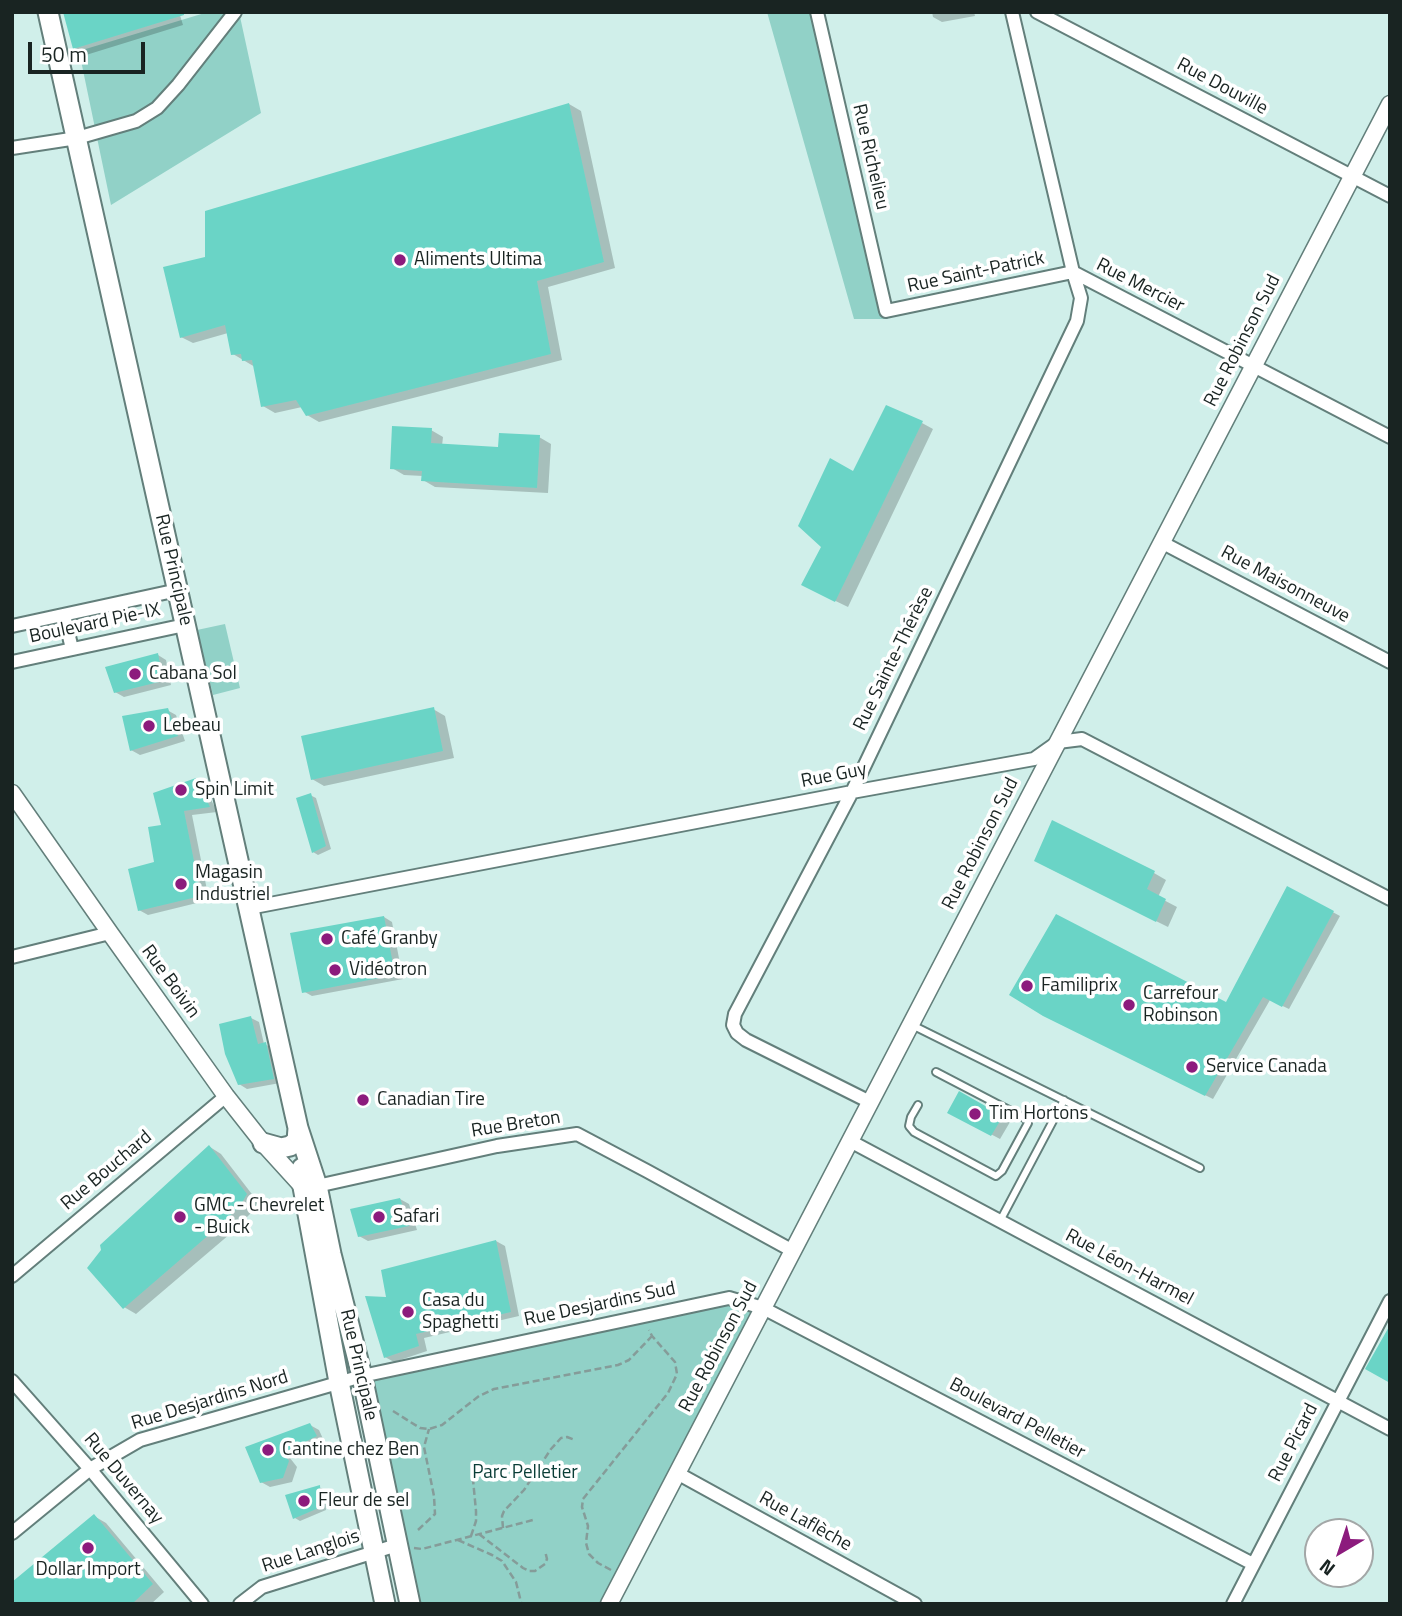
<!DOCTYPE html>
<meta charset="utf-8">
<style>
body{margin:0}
#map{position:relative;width:1402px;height:1616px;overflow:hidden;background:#d0efea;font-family:"Titillium Web",sans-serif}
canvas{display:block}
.frame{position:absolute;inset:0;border:14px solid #192422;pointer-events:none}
.north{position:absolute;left:1304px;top:1518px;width:70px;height:70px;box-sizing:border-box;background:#fff;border:2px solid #a3a7a7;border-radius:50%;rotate:219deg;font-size:19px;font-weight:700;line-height:28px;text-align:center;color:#192422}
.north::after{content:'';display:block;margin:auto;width:24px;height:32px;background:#8c1b7d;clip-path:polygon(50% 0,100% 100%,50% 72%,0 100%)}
.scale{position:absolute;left:28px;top:42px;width:117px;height:32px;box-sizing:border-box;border:4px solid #192422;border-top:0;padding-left:9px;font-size:21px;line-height:24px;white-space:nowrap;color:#192422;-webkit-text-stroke:5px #fff;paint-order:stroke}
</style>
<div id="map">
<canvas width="1402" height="1616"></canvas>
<div class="frame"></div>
<div class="north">N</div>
<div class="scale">50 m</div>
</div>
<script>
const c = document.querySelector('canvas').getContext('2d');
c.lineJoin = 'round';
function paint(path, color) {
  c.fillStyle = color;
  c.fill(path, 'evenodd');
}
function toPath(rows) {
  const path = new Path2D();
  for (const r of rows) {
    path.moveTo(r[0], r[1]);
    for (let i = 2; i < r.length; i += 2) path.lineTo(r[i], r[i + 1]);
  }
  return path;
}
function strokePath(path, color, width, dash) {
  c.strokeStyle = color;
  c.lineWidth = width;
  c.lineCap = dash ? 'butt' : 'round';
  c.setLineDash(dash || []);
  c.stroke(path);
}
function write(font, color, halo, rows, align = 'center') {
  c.font = font + ' "Titillium Web",sans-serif';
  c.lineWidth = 7;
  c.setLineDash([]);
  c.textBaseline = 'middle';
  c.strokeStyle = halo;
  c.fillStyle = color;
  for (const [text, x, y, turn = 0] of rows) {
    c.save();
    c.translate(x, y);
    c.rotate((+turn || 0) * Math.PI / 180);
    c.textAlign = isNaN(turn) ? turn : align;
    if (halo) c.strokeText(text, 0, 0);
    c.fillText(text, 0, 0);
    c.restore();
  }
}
paint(toPath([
 [208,12,239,12,261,113,111,205,79,51],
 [767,12,818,12,888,319,854,319],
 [225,624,240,688,213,695,197,630],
 [729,1298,763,1308,603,1604,414,1604,362,1376]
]), '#91d1c7');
paint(toPath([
 [179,12,183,25,86,55,74,48],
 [932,12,974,12,975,16,942,22,933,17],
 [569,104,581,111,615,268,548,287,562,360,319,422,307,415,302,407,275,413,263,406,255,367,233,354,228,333,193,343,181,337,207,259],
 [922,423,933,429,848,607,815,591,823,546,854,473],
 [431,430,443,437,442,446,500,449,539,437,551,444,548,493,435,487,423,480,423,476,404,475,392,468],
 [158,655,166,660,171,685,124,697,115,692],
 [433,709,445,716,454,758,324,786,312,779],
 [167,710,176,715,185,741,140,755,131,750],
 [195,780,204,785,217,812,192,815,209,900,148,915,139,910,156,863,163,826],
 [310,795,316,798,331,849,318,855,313,852],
 [1047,867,1154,873,1166,880,1158,897,1177,907,1168,927],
 [1288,888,1340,916,1289,1009,1270,1000,1213,1099,1052,1019,1227,1005],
 [384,917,392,922,403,979,312,996,303,991],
 [251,1018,259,1022,264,1044,273,1048,280,1083,247,1089,239,1084],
 [960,1094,1010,1122,1000,1139,949,1112],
 [210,1147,221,1154,258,1202,251,1213,230,1234,136,1314,124,1307],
 [400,1199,409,1204,417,1230,368,1241,359,1236],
 [496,1241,505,1246,519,1316,424,1338,427,1351,394,1362,385,1357,388,1299],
 [310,1425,319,1430,324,1441,290,1458,297,1467,292,1482,270,1487,261,1482,248,1448],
 [319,1487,325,1490,326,1510,300,1521,295,1518],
 [94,1516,106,1523,164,1592,151,1604,12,1604]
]), '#0003');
paint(toPath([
 [63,12,184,12,184,15,73,49],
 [569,103,604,262,537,281,551,354,306,416,296,400,261,407,252,360,242,361,241,354,231,355,225,325,180,338,163,267,205,257,205,211],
 [886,405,923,421,835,602,801,585,821,547,798,526,830,458,853,471],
 [392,426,432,428,431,443,498,447,499,433,540,435,537,488,421,481,422,471,390,469],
 [158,653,163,681,114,693,105,667],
 [434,707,443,751,311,780,301,736],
 [168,708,178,736,130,751,122,716],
 [196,778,210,807,184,811,201,896,138,911,128,869,154,862,148,827,161,825,153,793],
 [311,793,326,846,312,853,296,798],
 [1052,820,1155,871,1147,889,1166,899,1156,922,1034,861],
 [1287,886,1334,911,1282,1007,1263,997,1205,1096,1043,1016,1009,995,1056,914,1226,1002],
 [384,916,395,975,302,993,290,933],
 [251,1016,258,1044,266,1042,274,1079,238,1085,225,1054,219,1024],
 [959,1091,1003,1116,991,1136,947,1113],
 [209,1145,247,1194,240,1206,218,1227,123,1309,87,1268,101,1250,100,1245],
 [400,1198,409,1226,358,1237,350,1209],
 [496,1240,511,1312,416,1334,419,1346,384,1358,365,1296,386,1297,381,1270],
 [1390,1325,1390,1383,1365,1369],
 [310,1423,317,1436,283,1453,289,1461,283,1478,260,1483,245,1447],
 [320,1485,321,1507,293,1519,285,1495],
 [94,1514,153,1584,132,1604,12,1604,12,1582]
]), '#6ad4c6');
const service = toPath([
 [912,1025,1200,1168],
 [918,1105,911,1117,909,1126,914,1132,996,1176,1002,1171,1028,1123,1028,1120,936,1072],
 [1000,1221,1064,1100]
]);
const minor = toPath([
 [817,12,886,311,1073,272],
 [1037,12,1390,196],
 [12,148,77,138,136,121,157,108,178,85,235,12],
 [1073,272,1390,437],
 [1161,542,1390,662],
 [64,615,72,649],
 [12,626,178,590],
 [12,662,185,625],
 [249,908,852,792,1034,759,1058,742,1082,739,1390,899],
 [12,957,110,933],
 [870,1102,746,1040,737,1033,733,1025,735,1014,852,792,1077,321,1081,298,1073,272,1012,12],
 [850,1141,1390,1429],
 [310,1187,317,1186,497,1146,577,1134,647,1171,793,1251],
 [12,1276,226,1096],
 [12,1381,90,1469,202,1604],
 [677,1473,915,1604],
 [12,1533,90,1469,140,1440,362,1376,729,1298,763,1308,1253,1564],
 [240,1604,262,1587,397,1545],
 [1233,1604,1390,1301]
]);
const tertiary = toPath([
 [12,793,110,933,226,1096,263,1143,303,1187],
 [609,1604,1390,104]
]);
const primary = toPath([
 [48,12,298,1128,317,1186,331,1254,362,1376,410,1604],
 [263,1143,281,1148,290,1146,297,1141,298,1128],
 [302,1168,303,1187,339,1382,385,1604]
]);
strokePath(service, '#637f7b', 10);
strokePath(minor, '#637f7b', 16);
strokePath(tertiary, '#637f7b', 19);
strokePath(primary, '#637f7b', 23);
strokePath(toPath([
 [393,1411,420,1428,429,1429,442,1425,479,1396,494,1389,618,1365,629,1360,652,1336],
 [503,1528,502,1516,504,1511,524,1490,551,1449,561,1438,567,1437,575,1440],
 [418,1530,435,1514,434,1496,424,1447,429,1429],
 [479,1534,523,1568,529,1571,535,1571,545,1564,547,1559,545,1551],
 [471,1536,476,1521,476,1511,472,1469,477,1466],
 [458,1540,492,1555,502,1561,516,1582,521,1602],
 [414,1548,422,1549,533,1520],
 [611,1570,598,1563,589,1554,586,1543,588,1526,582,1507,583,1499,668,1393,677,1374,675,1362,652,1336,649,1330]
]), '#859c99', 2.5, [7, 3.5]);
strokePath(service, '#fff', 6);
strokePath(minor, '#fff', 12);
strokePath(tertiary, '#fff', 16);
strokePath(primary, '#fff', 19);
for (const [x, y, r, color] of [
 [400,260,7,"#8c1b7d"],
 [135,674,7,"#8c1b7d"],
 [149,726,7,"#8c1b7d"],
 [181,790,7,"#8c1b7d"],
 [181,884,7,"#8c1b7d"],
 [327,939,7,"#8c1b7d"],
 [335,970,7,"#8c1b7d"],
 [1027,986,7,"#8c1b7d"],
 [1129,1005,7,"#8c1b7d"],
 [1192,1067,7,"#8c1b7d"],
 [363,1100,7,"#8c1b7d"],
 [975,1114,7,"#8c1b7d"],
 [180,1217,7,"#8c1b7d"],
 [379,1217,7,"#8c1b7d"],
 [408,1312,7,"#8c1b7d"],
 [268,1450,7,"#8c1b7d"],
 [304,1501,7,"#8c1b7d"],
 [88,1548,7,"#8c1b7d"]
]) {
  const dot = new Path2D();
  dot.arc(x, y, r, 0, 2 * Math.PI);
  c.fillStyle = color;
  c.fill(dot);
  strokePath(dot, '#fff', 2.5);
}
write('19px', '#192422', '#fff', [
 ["Rue Douville",1222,87,28],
 ["Rue Richelieu",870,157,77],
 ["Rue Saint-Patrick",976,273,-12],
 ["Rue Mercier",1140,286,27],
 ["Rue Robinson Sud",1243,341,-63],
 ["Rue Principale",173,570,77],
 ["Rue Maisonneuve",1285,585,28],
 ["Boulevard Pie-IX",95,624,-12],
 ["Rue Sainte-Thérèse",894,659,-64],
 ["Rue Guy",834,776,-11],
 ["Rue Robinson Sud",981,844,-63],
 ["Rue Boivin",170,982,54],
 ["Rue Breton",516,1125,-9],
 ["Rue Bouchard",107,1171,-40],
 ["Rue Léon-Harmel",1129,1268,28],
 ["Rue Desjardins Sud",600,1305,-12],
 ["Rue Robinson Sud",719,1347,-62],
 ["Rue Principale",358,1365,77],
 ["Rue Desjardins Nord",210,1401,-17],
 ["Boulevard Pelletier",1017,1419,28],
 ["Rue Picard",1294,1443,-63],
 ["Rue Duvernay",123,1479,50],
 ["Rue Laflèche",805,1522,29],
 ["Rue Langlois",311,1552,-18]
]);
write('19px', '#192422', '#fff', [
 ["Aliments Ultima",414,260],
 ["Cabana Sol",149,674],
 ["Lebeau",163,726],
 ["Spin Limit",195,790],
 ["Magasin",195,873],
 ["Industriel",195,895],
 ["Café Granby",341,939],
 ["Vidéotron",349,970],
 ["Familiprix",1041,986],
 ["Carrefour",1143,994],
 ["Robinson",1143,1016],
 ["Service Canada",1206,1067],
 ["Canadian Tire",377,1100],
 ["Tim Hortons",989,1114],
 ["GMC - Chevrelet",194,1206],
 ["- Buick",194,1228],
 ["Safari",393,1217],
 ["Casa du",422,1301],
 ["Spaghetti",422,1323],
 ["Cantine chez Ben",282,1450],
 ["Fleur de sel",318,1501],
 ["Dollar Import",88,1570,"center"]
], 'left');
write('19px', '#0a3d37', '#fff', [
 ["Parc Pelletier",525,1473]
]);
</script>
